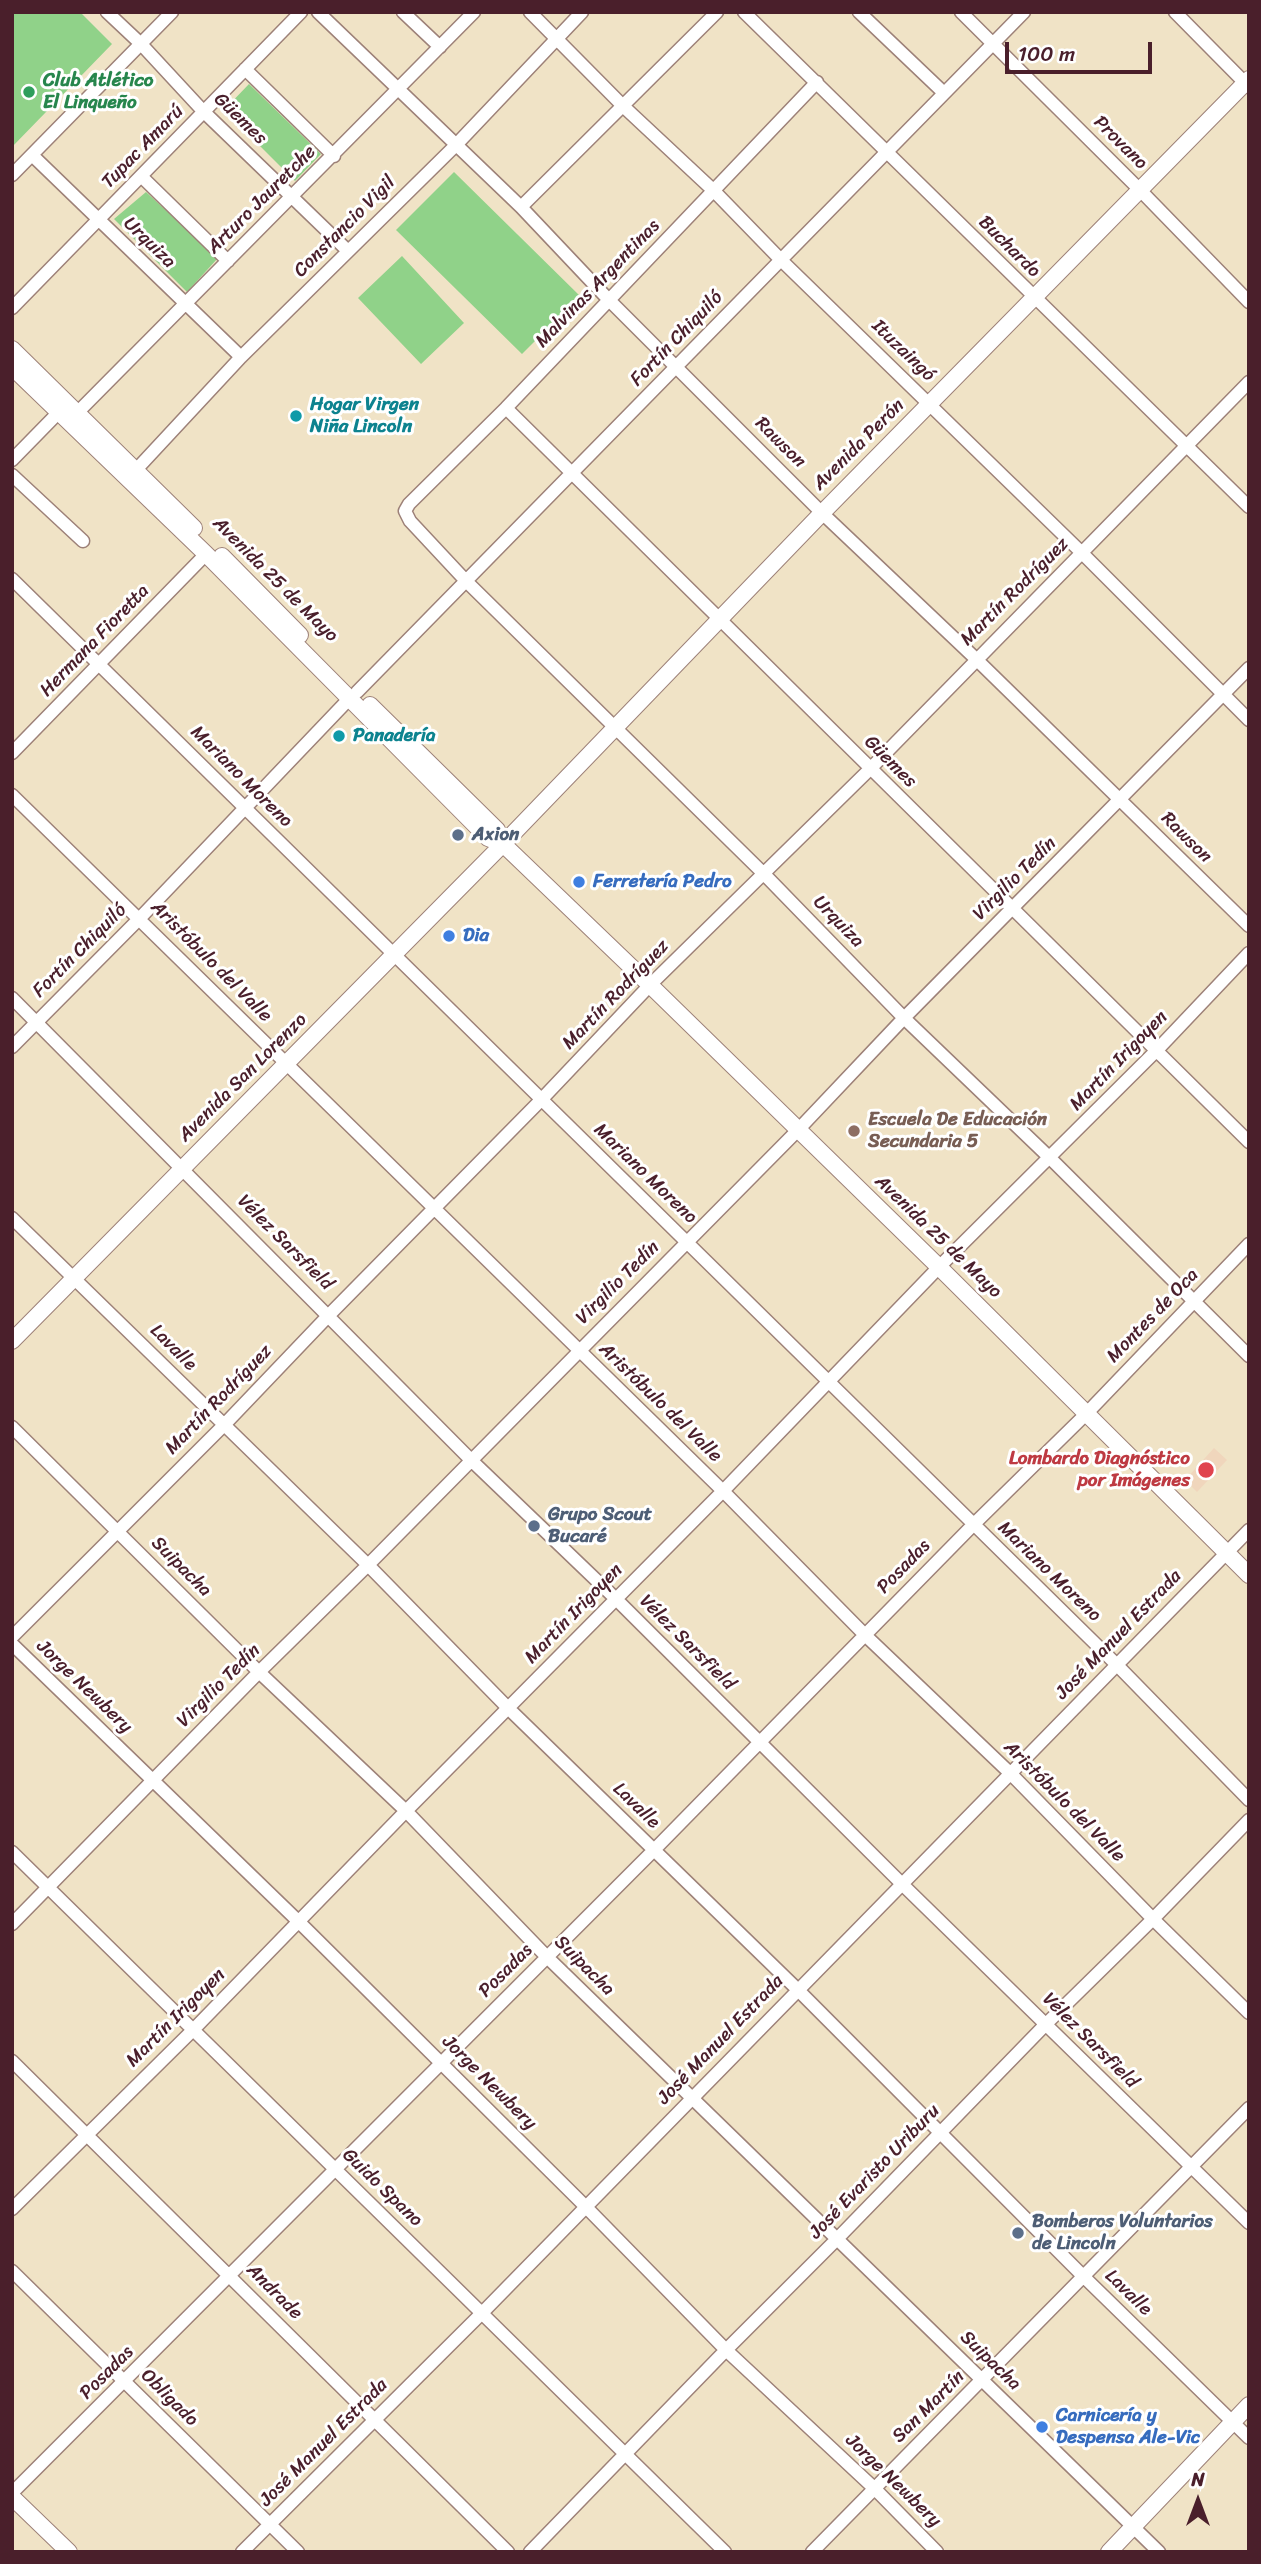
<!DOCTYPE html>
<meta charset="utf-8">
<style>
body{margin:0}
#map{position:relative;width:1261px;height:2564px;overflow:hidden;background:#f0e3c6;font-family:Sriracha,sans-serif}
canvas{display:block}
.frame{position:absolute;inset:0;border:14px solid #4a1f2b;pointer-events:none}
.north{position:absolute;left:1163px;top:2466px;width:70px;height:70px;-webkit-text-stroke:5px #fff;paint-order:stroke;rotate:0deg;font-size:19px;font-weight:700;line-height:28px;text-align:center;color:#4a1f2b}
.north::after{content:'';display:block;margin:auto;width:24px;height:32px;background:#4a1f2b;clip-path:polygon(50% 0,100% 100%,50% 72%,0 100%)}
.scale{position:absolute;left:1005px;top:42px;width:147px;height:32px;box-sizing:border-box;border:4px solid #4a1f2b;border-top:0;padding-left:9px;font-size:21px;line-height:24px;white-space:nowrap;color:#4a1f2b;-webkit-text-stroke:5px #fff;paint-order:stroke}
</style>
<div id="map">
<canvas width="1261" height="2564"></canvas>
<div class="frame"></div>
<div class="north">N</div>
<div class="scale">100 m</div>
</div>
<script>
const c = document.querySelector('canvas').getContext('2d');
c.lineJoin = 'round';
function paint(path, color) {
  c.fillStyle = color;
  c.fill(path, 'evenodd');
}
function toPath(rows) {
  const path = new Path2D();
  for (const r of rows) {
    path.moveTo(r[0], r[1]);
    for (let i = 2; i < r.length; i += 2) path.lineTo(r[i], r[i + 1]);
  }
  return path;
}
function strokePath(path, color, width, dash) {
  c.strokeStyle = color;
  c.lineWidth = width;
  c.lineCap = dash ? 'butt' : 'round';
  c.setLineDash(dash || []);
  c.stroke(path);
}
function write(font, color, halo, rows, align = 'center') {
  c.font = font + ' Sriracha,sans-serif';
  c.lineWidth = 6;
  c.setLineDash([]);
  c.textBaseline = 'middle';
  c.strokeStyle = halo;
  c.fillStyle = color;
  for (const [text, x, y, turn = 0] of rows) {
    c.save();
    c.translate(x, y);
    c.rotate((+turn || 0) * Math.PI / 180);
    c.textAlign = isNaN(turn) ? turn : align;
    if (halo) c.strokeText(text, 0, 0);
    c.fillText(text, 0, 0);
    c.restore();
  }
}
paint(toPath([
 [1214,1448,1227,1460,1197,1492,1185,1480]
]), '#f0d6bc');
paint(toPath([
 [12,12,80,12,112,44,12,147],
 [249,84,321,154,295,181,224,110],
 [454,172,580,296,522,354,396,230],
 [146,192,218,258,187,292,114,219],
 [402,256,464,323,421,364,358,298]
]), '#90d289');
const minor = toPath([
 [107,12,141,44,203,111,348,251],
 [318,12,521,207,608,299,822,513,976,659,1249,926],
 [403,12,440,47],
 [530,12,623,106,714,191,780,259,1081,552,1249,720],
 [744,12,1249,507],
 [859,12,944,93],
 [961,12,1140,190,1249,302],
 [1175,12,1249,87],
 [245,69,334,156],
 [817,82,506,408,409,504,405,511,410,521,466,581,764,874,904,1018,1050,1158,1249,1356],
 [32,155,241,357],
 [12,175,172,12],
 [141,176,228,261],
 [521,207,717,12],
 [12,308,301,12],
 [506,408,1249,1142],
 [77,413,474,12],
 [12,460,59,412],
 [135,471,241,357,455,146,582,12],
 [12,475,83,541],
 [12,579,1116,1664,1249,1800],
 [357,692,1024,12],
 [12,753,206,554],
 [12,795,723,1491,865,1635,1011,1774,1153,1919,1249,2013],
 [12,998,471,1460,616,1599,903,1885,1249,2223],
 [12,1047,140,918,349,699],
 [12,1218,368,1565,509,1709,797,1989,1082,2275,1249,2438],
 [12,1427,259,1672,406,1811,547,1957,1159,2552],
 [12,1637,224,1425,329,1315,541,1100,650,985,870,769,1249,382],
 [12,1644,298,1921,585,2206,726,2350,875,2489,937,2552],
 [12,1852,725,2552],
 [12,1924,259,1672,368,1565,798,1130,904,1018,1249,668],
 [12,2061,508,2552],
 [12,2209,194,2029,406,1811,723,1491,939,1267,1157,1050,1249,953],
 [12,2271,298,2552],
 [12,2493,654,1850,973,1525,1086,1414,1249,1244],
 [242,2552,483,2312,1249,1530],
 [530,2552,726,2350,836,2240,1046,2024,1153,1919,1249,1820],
 [812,2552,1249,2108]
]);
const major = toPath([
 [12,349,194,528],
 [12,367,206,554,488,838,503,844,650,985,939,1267,1249,1575],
 [222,556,300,635],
 [370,705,497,830,503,844],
 [12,1341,503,844,822,513,1249,79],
 [12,2497,69,2552],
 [1109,2552,1249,2405]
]);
strokePath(minor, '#9d8178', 15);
strokePath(major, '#9d8178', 18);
strokePath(minor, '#fff', 12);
strokePath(major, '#fff', 16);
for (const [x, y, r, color] of [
 [29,92,7,"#2e9e5b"],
 [296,416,7,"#0f9aa8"],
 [339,736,7,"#0f9aa8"],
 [458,835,7,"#5c6f8a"],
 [579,882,7,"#3f7fe0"],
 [449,936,7,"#3f7fe0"],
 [854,1131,7,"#8d6e63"],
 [1206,1470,9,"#e0444e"],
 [534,1526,7,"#5c6f8a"],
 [1018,2233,7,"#5c6f8a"],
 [1042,2427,7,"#3f7fe0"]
]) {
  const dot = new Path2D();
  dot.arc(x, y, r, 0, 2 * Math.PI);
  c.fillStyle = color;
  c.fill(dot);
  strokePath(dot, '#fff', 2.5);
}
write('bold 19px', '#27864d', '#fff', [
 ["Club Atlético",43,81],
 ["El Linqueño",43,103]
], 'left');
write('19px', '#4a1f2b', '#fff', [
 ["Güemes",240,119,44],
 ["Provano",1120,143,45],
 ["Tupac Amarú",143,147,-46],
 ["Arturo Jauretche",262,200,-45],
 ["Constancio Vigil",345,227,-45],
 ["Urquiza",149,243,44],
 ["Buchardo",1009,247,45],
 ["Malvinas Argentinas",598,284,-46],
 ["Fortín Chiquiló",677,339,-46],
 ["Ituzaingó",903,351,44],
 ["Rawson",780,443,45],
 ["Avenida Perón",859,445,-45],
 ["Avenida 25 de Mayo",275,580,45],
 ["Martín Rodríguez",1015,592,-45],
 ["Hermana Fioretta",95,641,-46],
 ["Güemes",890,762,45],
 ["Mariano Moreno",241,777,45],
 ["Rawson",1186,838,45],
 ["Virgilio Tedín",1015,879,-45],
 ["Urquiza",838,922,46],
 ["Fortín Chiquiló",80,951,-45],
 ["Aristóbulo del Valle",211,962,45],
 ["Martín Rodríguez",616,995,-46],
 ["Martín Irigoyen",1119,1061,-46],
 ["Avenida San Lorenzo",243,1078,-45],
 ["Mariano Moreno",645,1174,44],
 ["Avenida 25 de Mayo",938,1237,44],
 ["Vélez Sarsfield",285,1243,45],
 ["Virgilio Tedín",618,1283,-45],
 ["Montes de Oca",1153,1316,-46],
 ["Lavalle",173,1348,45],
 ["Martín Rodríguez",219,1400,-46],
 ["Aristóbulo del Valle",660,1403,44],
 ["Suipacha",181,1567,45],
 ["Posadas",904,1567,-46],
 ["Mariano Moreno",1049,1572,44],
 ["Martín Irigoyen",574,1614,-46],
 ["José Manuel Estrada",1119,1635,-46],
 ["Vélez Sarsfield",687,1643,45],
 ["Virgilio Tedín",219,1686,-45],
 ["Jorge Newbery",84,1687,44],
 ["Aristóbulo del Valle",1064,1802,45],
 ["Lavalle",636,1806,44],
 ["Suipacha",584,1966,45],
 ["Posadas",506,1971,-45],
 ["Martín Irigoyen",176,2018,-45],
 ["José Manuel Estrada",721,2040,-46],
 ["Vélez Sarsfield",1090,2041,45],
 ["Jorge Newbery",489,2083,45],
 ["José Evaristo Uriburu",875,2172,-46],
 ["Guido Spano",382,2188,44],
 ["Andrade",274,2292,45],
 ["Lavalle",1128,2293,44],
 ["Suipacha",990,2361,44],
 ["Posadas",107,2373,-45],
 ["Obligado",169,2398,45],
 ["San Martín",929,2407,-45],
 ["José Manuel Estrada",324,2443,-45],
 ["Jorge Newbery",893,2481,44]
]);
write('bold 19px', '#0d838f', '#fff', [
 ["Hogar Virgen",310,405],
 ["Niña Lincoln",310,427],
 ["Panadería",353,736]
], 'left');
write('bold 19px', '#4e5e75', '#fff', [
 ["Axion",472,835],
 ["Grupo Scout",548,1515],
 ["Bucaré",548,1537],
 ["Bomberos Voluntarios",1032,2222],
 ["de Lincoln",1032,2244]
], 'left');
write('bold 19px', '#366cbe', '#fff', [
 ["Ferretería Pedro",593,882],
 ["Dia",463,936],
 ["Carnicería y",1056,2416],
 ["Despensa Ale-Vic",1056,2438]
], 'left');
write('bold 19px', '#785e54', '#fff', [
 ["Escuela De Educación",868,1120],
 ["Secundaria 5",868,1142]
], 'left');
write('bold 19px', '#be3a42', '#fff', [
 ["Lombardo Diagnóstico",1190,1459],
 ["por Imágenes",1190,1481]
], 'right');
</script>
